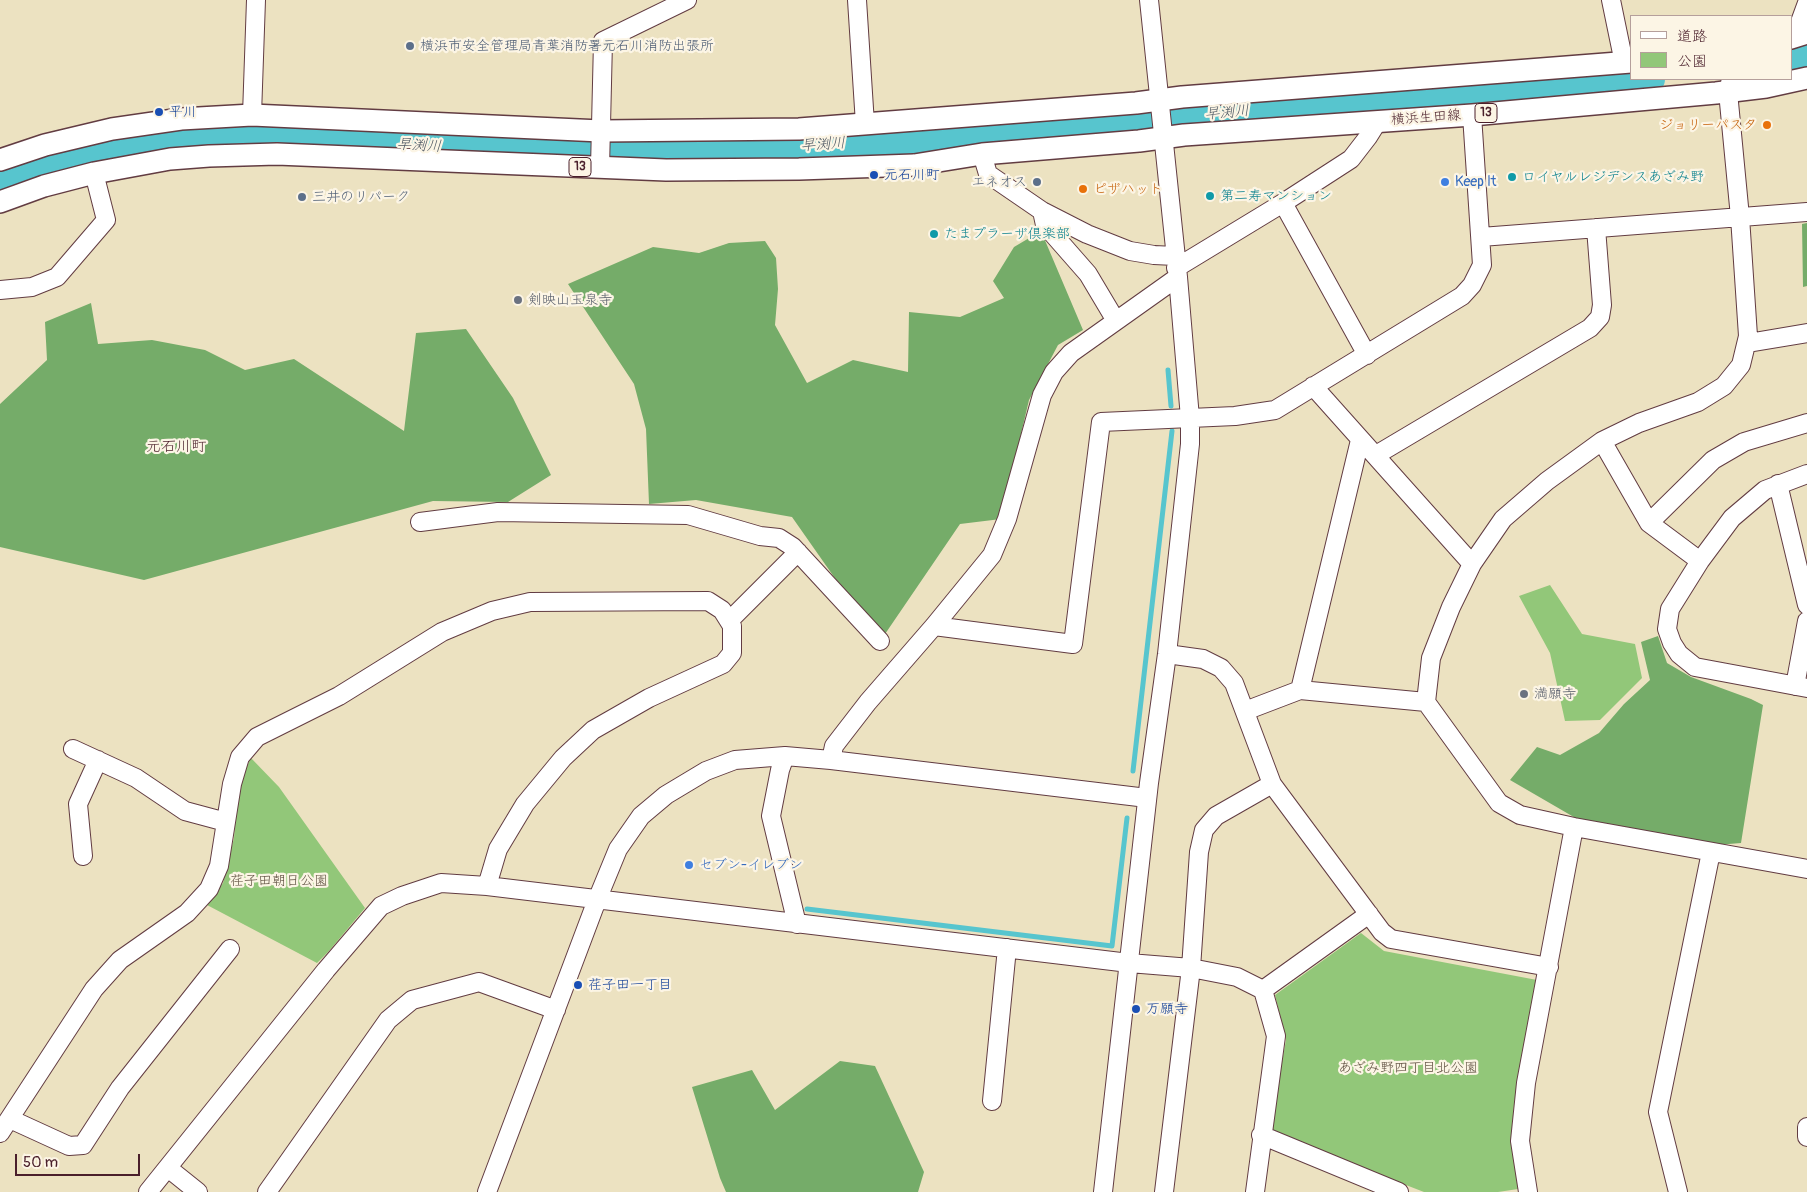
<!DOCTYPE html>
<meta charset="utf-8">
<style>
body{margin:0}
#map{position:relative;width:1807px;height:1192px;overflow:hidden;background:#ece2c1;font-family:Pangolin,"Klee One",sans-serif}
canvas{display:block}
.legend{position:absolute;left:1630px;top:15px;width:162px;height:65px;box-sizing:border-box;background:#fcf5e5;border:1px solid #b59f9b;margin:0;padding:6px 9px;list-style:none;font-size:15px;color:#4a1f2b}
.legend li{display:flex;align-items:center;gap:10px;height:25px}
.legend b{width:25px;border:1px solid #b59f9b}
.scale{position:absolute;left:15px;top:1154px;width:125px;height:22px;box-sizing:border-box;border:2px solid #4a1f2b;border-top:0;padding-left:6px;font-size:15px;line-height:18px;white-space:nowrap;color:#4a1f2b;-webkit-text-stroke:4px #fcf5e5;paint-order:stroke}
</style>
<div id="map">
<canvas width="1807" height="1192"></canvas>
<ul class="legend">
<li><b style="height:6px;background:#fff"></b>道路</li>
<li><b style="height:14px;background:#92c779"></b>公園</li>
</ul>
<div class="scale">50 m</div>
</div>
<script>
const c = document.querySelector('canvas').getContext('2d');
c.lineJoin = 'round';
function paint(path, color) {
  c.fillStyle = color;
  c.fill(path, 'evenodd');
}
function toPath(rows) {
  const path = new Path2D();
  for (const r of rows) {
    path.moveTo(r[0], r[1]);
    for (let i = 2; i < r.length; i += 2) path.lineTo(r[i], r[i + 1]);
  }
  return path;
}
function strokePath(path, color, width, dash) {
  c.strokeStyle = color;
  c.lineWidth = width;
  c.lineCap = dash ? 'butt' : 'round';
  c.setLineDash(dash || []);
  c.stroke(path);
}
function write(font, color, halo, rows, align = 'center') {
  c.font = font + ' Pangolin,"Klee One",sans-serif';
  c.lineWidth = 4.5;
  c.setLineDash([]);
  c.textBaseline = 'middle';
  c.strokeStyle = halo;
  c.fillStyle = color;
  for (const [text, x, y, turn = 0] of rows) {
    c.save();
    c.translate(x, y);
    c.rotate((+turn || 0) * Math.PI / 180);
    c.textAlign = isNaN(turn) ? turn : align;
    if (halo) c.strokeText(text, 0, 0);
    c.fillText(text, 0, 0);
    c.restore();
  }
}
paint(toPath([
 [1550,585,1582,634,1635,644,1642,678,1600,720,1565,721,1550,653,1519,596],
 [251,758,279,787,365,908,329,951,317,963,207,905,223,883,234,838,237,798,245,770],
 [1361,933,1384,951,1537,980,1514,1104,1512,1146,1518,1189,1498,1192,1424,1192,1269,1132,1286,1040,1275,995]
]), '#92c779');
paint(toPath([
 [1807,223,1807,286,1803,287,1802,224],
 [1041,231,1083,330,1058,345,1029,400,1001,519,960,524,883,637,853,604,792,517,696,500,649,504,646,429,634,384,568,284,653,247,699,253,729,243,765,241,776,258,778,289,775,325,807,383,853,360,908,372,909,312,960,317,1004,298,993,281,1014,247],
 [91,303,98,344,152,340,205,350,245,370,294,359,404,431,416,333,466,329,513,398,551,475,508,502,433,501,144,580,0,547,0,404,47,360,45,322],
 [1658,636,1667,663,1691,677,1751,699,1763,705,1741,843,1704,846,1591,827,1510,780,1537,747,1560,755,1599,733,1624,704,1650,680,1641,642],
 [840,1061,875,1066,924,1172,918,1192,726,1192,720,1178,692,1087,752,1070,775,1110]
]), '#75ac69');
strokePath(toPath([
 [1168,370,1171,406],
 [1133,771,1172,431],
 [807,909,1112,946,1127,818]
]), '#57c5ce', 5);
strokePath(toPath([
 [1791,59,1807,55],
 [0,185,67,165,145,149,237,136,586,154,817,146,1149,121,1650,79]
]), '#57c5ce', 30);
const minor = toPath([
 [857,0,865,124],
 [1611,0,1624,63],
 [1798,36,1800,22,1807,3],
 [1731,79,1728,92,1740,217,1748,336,1741,365,1724,386,1698,402,1639,423,1602,441,1547,481,1503,519,1472,564,1451,607,1431,658,1426,702,1499,803,1520,815,1574,827,1807,869],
 [252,115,256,0],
 [982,154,988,174,1042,211,1087,234,1130,251,1154,255,1175,256],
 [600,168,603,41,687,0],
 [1283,203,1367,355],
 [1042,211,1045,225,1088,274,1116,321],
 [1481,237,1807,212],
 [1176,268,1283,203,1351,159,1368,137,1378,121],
 [0,290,32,287,57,277,106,220,94,173],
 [1748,343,1807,333],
 [1313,386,1472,564],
 [1602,441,1649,523,1700,561],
 [1376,455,1590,328,1600,317,1602,305,1596,228],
 [1807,474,1765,490,1732,518,1700,561,1670,609,1667,629,1672,643,1679,654,1695,667,1807,688],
 [1778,484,1807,605],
 [420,522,498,512,688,515,760,536,779,538,793,547,880,641],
 [1649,523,1713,460,1744,442,1807,423],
 [729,621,798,552],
 [934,626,1073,644,1101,422,1235,416,1275,410,1462,296,1472,285,1482,265,1472,115],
 [1167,654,1203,659,1221,668,1234,683,1272,784,1382,932,1391,939,1549,967],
 [1795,686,1807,621],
 [1300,690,1360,440],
 [1245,711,1300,690,1426,702],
 [73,749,136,778,185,811,226,822],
 [785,756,780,770,771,816,797,924],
 [831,760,834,746,868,702,934,626,992,555,1007,519,1042,395,1054,372,1071,353,1178,277],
 [83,856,78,804,98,760],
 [1263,990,1369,914],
 [992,1101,1007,948],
 [10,1119,69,1146,83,1145,120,1088,230,949],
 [1807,1127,1807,1137],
 [0,1133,94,989,120,960,187,913,209,889,219,866,232,784,240,757,257,737,339,696,442,632,492,611,530,602,708,601,722,610,732,626,732,653,723,664,649,698,593,730,563,758,525,804,498,849,487,886],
 [1261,1135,1399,1192],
 [168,1168,198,1192],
 [148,1192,326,970,381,906,402,896,441,883,487,886,1129,963,1191,968,1237,977,1263,990,1276,1036,1255,1192],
 [267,1192,388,1020,412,1000,479,982,556,1010],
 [487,1192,597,900,618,849,641,816,666,795,706,771,735,760,785,756,831,760,1147,798],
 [1103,1192,1149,783,1167,654,1190,444,1190,418,1178,277,1149,0],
 [1164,1192,1191,968,1199,852,1204,830,1216,816,1272,784],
 [1528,1192,1520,1141,1526,1083,1574,827],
 [1678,1192,1658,1112,1711,852]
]);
const major = toPath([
 [1791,38,1807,33],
 [0,160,45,145,112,129,181,119,252,115,601,131,799,129,1136,103,1182,97,1631,62],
 [0,202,44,186,94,173,170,159,209,156,277,154,666,170,799,169,914,165,982,154,1139,141,1184,135,1472,115,1716,93,1766,87,1807,78]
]);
strokePath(minor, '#623c42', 20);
strokePath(major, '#623c42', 24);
strokePath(minor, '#fff', 18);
strokePath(major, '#fff', 21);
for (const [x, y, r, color] of [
 [410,46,5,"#5c6f8a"],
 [159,112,5,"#1a4fb4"],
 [1767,125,5,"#e8710a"],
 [874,175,5,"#1a4fb4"],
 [1512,177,5,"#0f9aa8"],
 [1037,182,5,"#5c6f8a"],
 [1445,182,5,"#3f7fe0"],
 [1083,189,5,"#e8710a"],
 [1210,196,5,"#0f9aa8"],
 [302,197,5,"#5c6f8a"],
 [934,234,5,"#0f9aa8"],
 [518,300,5,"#6b7280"],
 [1524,694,5,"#6b7280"],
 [689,865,5,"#3f7fe0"],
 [578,985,5,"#1a4fb4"],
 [1136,1009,5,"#1a4fb4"]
]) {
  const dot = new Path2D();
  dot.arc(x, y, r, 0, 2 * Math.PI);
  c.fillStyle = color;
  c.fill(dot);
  strokePath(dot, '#fcf5e5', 2);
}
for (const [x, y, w] of [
 [1486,113,22],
 [580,167,22]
]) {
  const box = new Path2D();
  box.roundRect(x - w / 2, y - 9.5, w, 19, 4);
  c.fillStyle = '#fcf5e5';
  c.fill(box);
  strokePath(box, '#4a1f2b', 1);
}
write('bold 12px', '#4a1f2b', null, [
 ["13",1486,113],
 ["13",580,167]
]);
write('14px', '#4e5e75', '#fcf5e5', [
 ["横浜市安全管理局青葉消防署元石川消防出張所",420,46],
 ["エネオス",1027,182,"right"],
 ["三井のリパーク",312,197]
], 'left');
write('14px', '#164399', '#fcf5e5', [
 ["平川",169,112],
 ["元石川町",884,175],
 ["荏子田一丁目",588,985],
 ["万願寺",1146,1009]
], 'left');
write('14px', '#4a1f2b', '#fcf5e5', [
 ["横浜生田線",1426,118,-4]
]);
write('14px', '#c56008', '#fcf5e5', [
 ["ジョリーパスタ",1757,125],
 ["ピザハット",1093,189,"left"]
], 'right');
write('14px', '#0d838f', '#fcf5e5', [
 ["ロイヤルレジデンスあざみ野",1522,177],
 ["第二寿マンション",1220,196],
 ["たまプラーザ倶楽部",944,234]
], 'left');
write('14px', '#366cbe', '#fcf5e5', [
 ["Keep It",1455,182],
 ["セブン-イレブン",699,865]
], 'left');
write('14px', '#5b616d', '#fcf5e5', [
 ["剣映山玉泉寺",528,300],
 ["満願寺",1534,694]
], 'left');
write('14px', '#605142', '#fcf5e5', [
 ["荏子田朝日公園",279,881],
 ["あざみ野四丁目北公園",1408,1068]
]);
write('italic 15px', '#4f5964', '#fcf5e5', [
 ["早渕川",1227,113,-5],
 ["早渕川",823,145,-4],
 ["早渕川",419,146,3]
]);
write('15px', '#4a1f2b', '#fcf5e5', [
 ["元石川町",176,447]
]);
</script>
